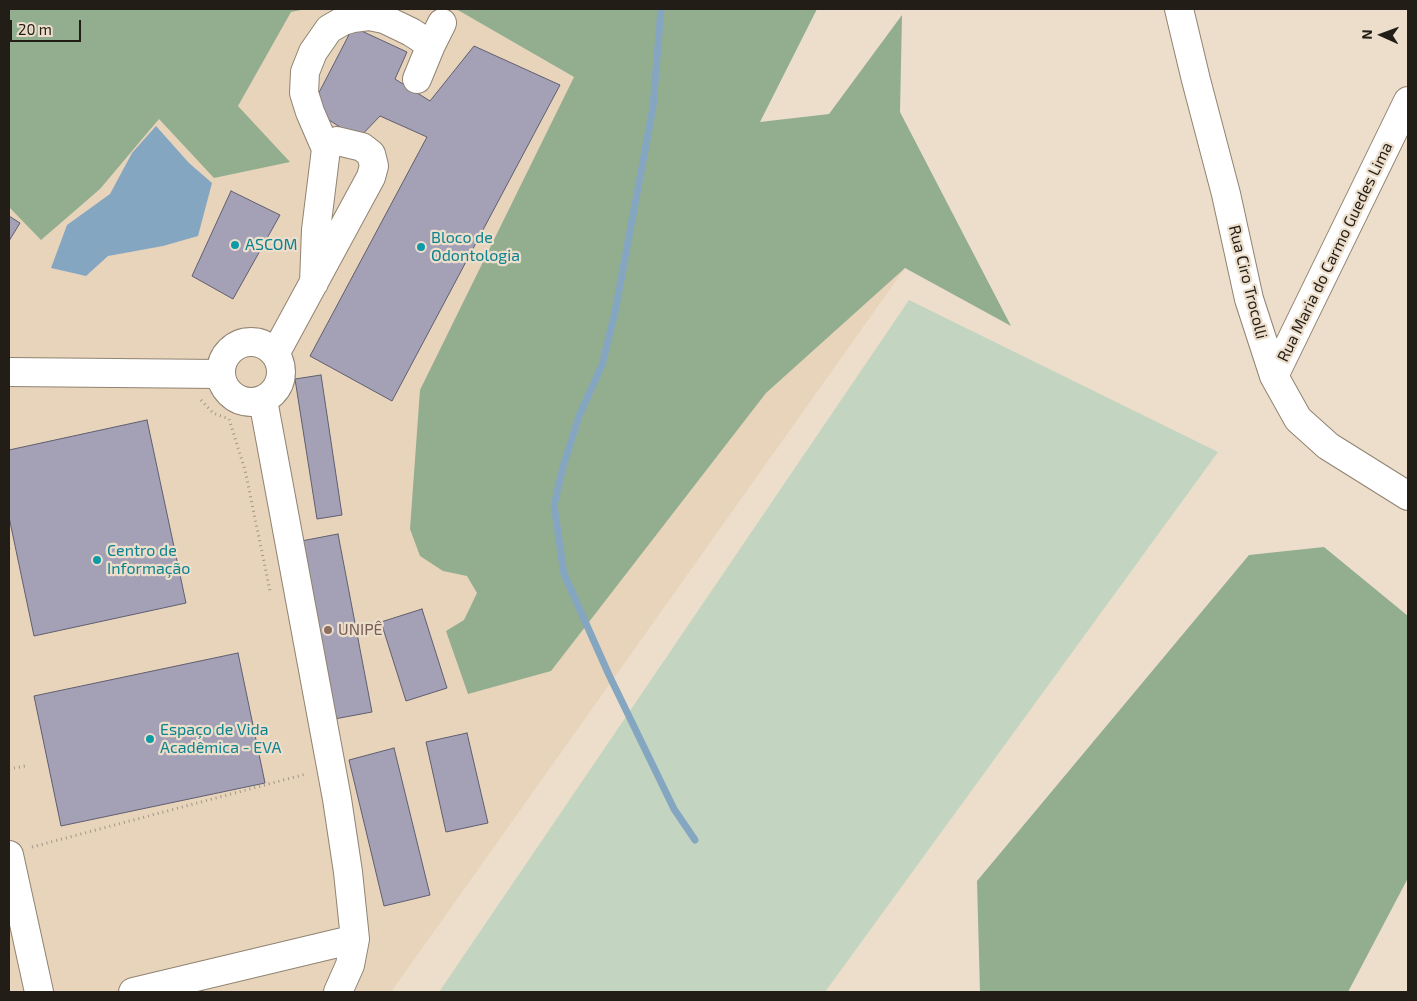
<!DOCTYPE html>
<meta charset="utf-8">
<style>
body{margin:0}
#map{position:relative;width:1417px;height:1001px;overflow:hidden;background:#ecdecb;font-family:"Exo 2",sans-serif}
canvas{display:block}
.frame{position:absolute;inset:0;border:10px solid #221d16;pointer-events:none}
.north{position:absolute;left:1357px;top:10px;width:50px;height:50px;-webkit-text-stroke:4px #ecdecb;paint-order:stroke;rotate:272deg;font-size:14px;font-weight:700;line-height:20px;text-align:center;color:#221d16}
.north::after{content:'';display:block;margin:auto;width:18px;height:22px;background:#221d16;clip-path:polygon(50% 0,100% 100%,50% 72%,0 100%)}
.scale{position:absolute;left:10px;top:20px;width:71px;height:22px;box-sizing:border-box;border:2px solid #221d16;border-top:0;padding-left:6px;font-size:15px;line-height:18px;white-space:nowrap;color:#221d16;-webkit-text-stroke:4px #ecdecb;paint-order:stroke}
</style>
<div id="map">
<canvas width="1417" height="1001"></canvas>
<div class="frame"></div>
<div class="north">N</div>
<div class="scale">20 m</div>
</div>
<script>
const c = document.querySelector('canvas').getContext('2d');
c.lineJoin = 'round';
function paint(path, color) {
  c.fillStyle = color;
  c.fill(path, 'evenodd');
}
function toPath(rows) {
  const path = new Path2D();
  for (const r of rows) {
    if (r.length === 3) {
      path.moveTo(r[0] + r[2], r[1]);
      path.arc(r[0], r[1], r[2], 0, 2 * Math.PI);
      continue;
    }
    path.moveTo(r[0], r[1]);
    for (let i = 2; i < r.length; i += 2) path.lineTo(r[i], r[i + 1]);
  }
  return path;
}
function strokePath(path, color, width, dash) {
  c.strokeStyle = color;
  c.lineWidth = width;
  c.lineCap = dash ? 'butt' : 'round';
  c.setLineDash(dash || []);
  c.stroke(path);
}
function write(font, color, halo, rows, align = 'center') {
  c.font = font + ' "Exo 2",sans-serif';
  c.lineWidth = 4.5;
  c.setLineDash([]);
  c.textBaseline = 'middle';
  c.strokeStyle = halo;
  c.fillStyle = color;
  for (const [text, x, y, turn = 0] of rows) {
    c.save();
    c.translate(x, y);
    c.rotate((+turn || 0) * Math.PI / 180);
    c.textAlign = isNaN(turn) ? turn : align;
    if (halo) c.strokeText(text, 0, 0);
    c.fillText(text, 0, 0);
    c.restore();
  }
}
paint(toPath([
 [9,9,456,9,905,268,391,992,9,992]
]), '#e7d4bb');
paint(toPath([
 [909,300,1218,452,825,992,439,992]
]), '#c3d5c0');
paint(toPath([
 [9,9,306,9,291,12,238,106,290,162,214,178,159,119,100,189,41,240,9,207],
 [456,9,817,9,760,122,829,114,902,15,900,112,1011,326,905,268,766,393,551,671,468,694,446,631,464,620,477,593,467,576,443,571,420,556,410,529,420,390,574,77],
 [1324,547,1408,616,1408,878,1348,992,980,992,977,881,1249,555]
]), '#93ae8f');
paint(toPath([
 [156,126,189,163,212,183,198,236,163,246,108,256,86,276,51,268,67,225,110,194,132,153]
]), '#85a6c1');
strokePath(toPath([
 [661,9,653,107,615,312,602,365,579,416,563,467,554,505,564,574,609,675,674,809,695,840]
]), '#85a6c1', 7);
const building = toPath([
 [353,27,407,52,395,79,430,101,474,46,560,85,392,401,310,356,427,137,380,116,358,139,311,108,353,27],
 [231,191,280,215,233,299,192,276,231,191],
 [9,216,20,223,9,241,9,216],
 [321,375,342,515,317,519,295,379,321,375],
 [147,420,186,603,34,636,9,517,9,450,147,420],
 [338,534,372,712,329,720,296,542,338,534],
 [422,609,447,688,406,701,381,622,422,609],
 [238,653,265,783,61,826,34,696,238,653],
 [467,733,488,823,446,832,426,742,467,733],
 [394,748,430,895,384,906,349,760,394,748]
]);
paint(building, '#a4a1b6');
strokePath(building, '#605e70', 1);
const minor = toPath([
 [1179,9,1196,80,1226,194,1249,299,1274,376,1298,419,1328,446,1408,496],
 [431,45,442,23],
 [314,283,316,230,326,149,310,112,304,93,305,72,313,52,329,29,343,21,353,18,369,16,384,19,411,32,431,45,417,79],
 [251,372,30],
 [275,354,371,177,374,166,371,154,362,147,337,141,328,145,326,149],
 [9,372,220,374],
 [1274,376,1408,101],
 [263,400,337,799,348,872,355,939],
 [9,855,39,992],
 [133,992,355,939,350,965,338,992]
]);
strokePath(minor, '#908372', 30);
strokePath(toPath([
 [201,400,213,413,229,419,245,470,270,591],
 [9,548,9,550],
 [9,769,25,766],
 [32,847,306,774]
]), '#a19688', 3, [1, 4]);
strokePath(minor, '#fff', 28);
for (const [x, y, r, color] of [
 [235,245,5,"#0f9aa8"],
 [421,247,5,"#0f9aa8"],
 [97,560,5,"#0f9aa8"],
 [328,630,5,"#8d6e63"],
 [150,739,5,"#0f9aa8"]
]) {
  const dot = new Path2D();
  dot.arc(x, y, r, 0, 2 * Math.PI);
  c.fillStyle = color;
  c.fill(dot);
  strokePath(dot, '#ecdecb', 2);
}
write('16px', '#0d838f', '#ecdecb', [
 ["Bloco de",431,238],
 ["Odontologia",431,256],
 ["ASCOM",245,245],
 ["Centro de",107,551],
 ["Informação",107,569],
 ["Espaço de Vida",160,730],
 ["Acadêmica - EVA",160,748]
], 'left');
write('16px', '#221d16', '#ecdecb', [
 ["Rua Maria do Carmo Guedes Lima",1335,252,-64],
 ["Rua Ciro Trocolli",1248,282,76]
]);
write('16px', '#785e54', '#ecdecb', [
 ["UNIPÊ",338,630]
], 'left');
</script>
